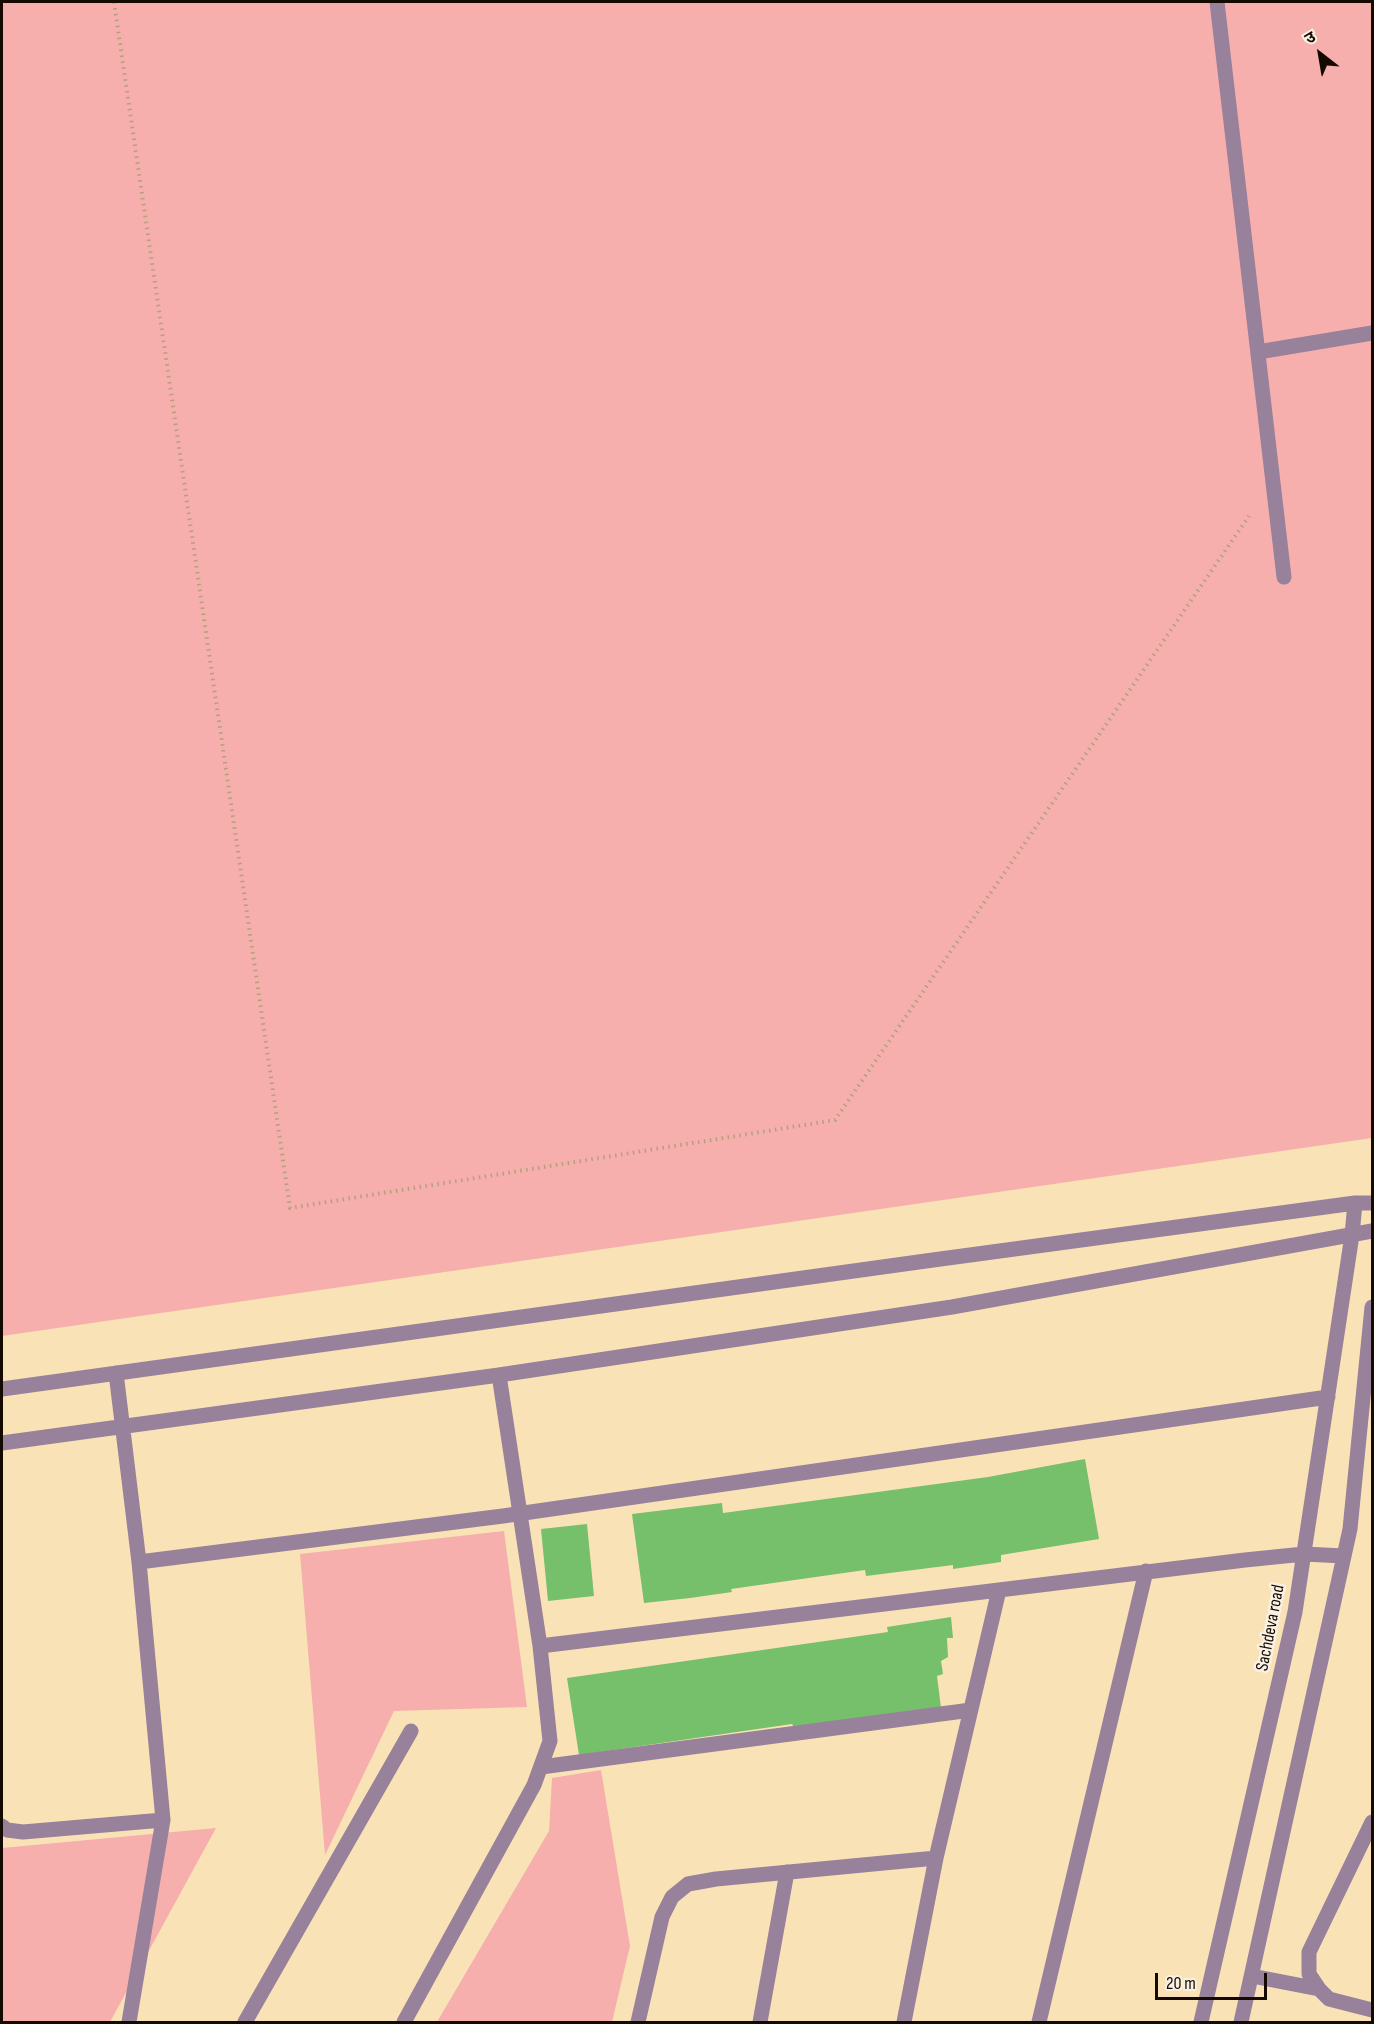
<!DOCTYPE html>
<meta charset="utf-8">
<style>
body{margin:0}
#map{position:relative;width:1374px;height:2024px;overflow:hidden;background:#fae2b7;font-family:"Sofia Sans Condensed","Noto Sans Devanagari",sans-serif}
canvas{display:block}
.frame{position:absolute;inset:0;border:3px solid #150a00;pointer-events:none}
.north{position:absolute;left:1290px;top:24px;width:60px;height:60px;-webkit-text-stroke:4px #f9f1e3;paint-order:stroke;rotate:329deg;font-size:16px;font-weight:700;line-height:24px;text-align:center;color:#150a00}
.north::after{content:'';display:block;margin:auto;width:21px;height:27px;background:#150a00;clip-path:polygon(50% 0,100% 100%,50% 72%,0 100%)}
.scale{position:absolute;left:1155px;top:1973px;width:112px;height:27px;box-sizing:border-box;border:3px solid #150a00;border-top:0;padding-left:8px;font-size:18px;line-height:21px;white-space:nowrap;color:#150a00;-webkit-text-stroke:4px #f9f1e3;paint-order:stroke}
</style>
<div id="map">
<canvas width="1374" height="2024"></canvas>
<div class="frame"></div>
<div class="north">उ</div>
<div class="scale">20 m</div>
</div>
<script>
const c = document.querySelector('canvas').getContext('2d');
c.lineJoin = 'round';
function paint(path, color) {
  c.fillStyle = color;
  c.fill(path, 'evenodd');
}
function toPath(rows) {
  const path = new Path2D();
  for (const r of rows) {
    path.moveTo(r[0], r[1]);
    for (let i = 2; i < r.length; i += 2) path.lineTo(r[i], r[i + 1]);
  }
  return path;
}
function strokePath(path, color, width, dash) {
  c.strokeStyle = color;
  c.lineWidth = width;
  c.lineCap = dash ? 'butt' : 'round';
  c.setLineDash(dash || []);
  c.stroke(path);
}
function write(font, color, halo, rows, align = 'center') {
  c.font = font + ' "Sofia Sans Condensed",sans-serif';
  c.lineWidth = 5;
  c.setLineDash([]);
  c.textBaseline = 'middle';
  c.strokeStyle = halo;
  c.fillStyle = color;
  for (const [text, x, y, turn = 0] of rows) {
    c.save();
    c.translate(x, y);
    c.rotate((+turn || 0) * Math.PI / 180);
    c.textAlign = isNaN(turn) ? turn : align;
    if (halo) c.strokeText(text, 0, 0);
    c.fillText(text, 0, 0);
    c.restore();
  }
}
paint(toPath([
 [2,2,1372,2,1372,1138,2,1336],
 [504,1531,527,1707,394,1711,325,1855,300,1554],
 [601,1770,630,1946,612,2022,437,2022,549,1831,552,1778],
 [216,1828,110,2022,2,2022,2,1848]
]), '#f6afad');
paint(toPath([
 [1085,1459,1099,1539,1001,1555,1001,1562,953,1569,953,1565,866,1576,865,1570,731,1589,732,1592,690,1598,644,1603,632,1514,722,1503,723,1513,988,1477],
 [587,1524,594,1596,548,1601,541,1529],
 [951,1617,953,1638,947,1638,948,1657,941,1661,943,1674,937,1676,941,1708,795,1729,792,1724,579,1755,567,1678,888,1632,887,1627]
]), '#76bf6b');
strokePath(toPath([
 [114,2,290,1208,835,1120,1249,516]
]), '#b4a07f', 4, [1.5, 4.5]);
strokePath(toPath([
 [1217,2,1284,577],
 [1258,352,1372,333],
 [116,1373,139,1562,163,1820,129,2022],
 [2,1389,933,1260,1355,1203,1372,1203],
 [2,1443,499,1375,952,1307,1372,1231],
 [139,1562,503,1516,1328,1397],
 [540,1646,1245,1560,1304,1554,1344,1556],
 [541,1767,971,1710],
 [1372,1822,1309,1952,1309,1974,1319,1989,1329,1999,1372,2010],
 [2,1826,7,1830,23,1832,163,1820],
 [1252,1976,1319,1989],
 [245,2022,411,1731],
 [404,2022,534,1785,550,1741,540,1646,499,1375],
 [638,2022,662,1917,672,1897,688,1884,716,1879,936,1858],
 [760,2022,787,1872],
 [904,2022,936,1858,999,1590],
 [1039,2022,1146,1571],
 [1201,2022,1295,1612,1352,1235,1355,1203],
 [1241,2022,1350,1529,1372,1307]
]), '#97819b', 15);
write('18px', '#150a00', '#f9f1e3', [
 ["Sachdeva road",1271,1628,-79]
]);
</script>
